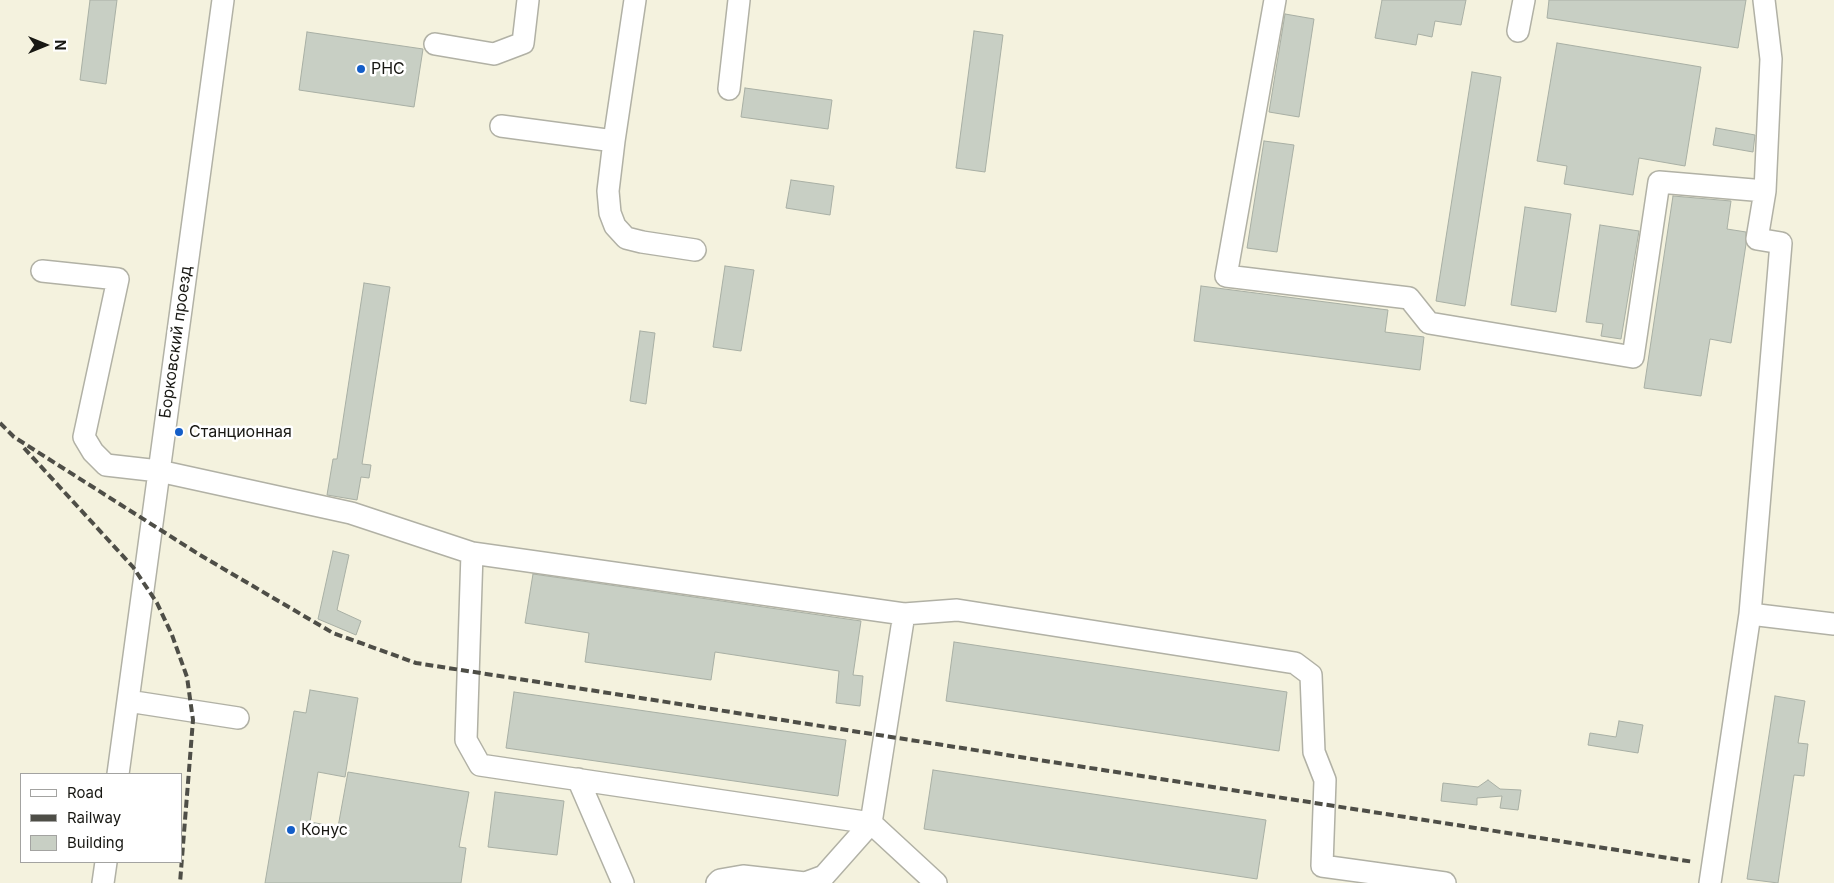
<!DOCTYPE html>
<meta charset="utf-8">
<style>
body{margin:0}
#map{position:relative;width:1834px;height:883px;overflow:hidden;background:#fcfcef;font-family:Inter,sans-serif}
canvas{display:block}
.legend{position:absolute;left:20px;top:773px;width:162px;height:90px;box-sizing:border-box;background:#fff;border:1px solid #a3a3a1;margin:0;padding:6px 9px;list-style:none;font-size:15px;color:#181813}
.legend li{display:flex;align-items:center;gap:10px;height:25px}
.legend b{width:25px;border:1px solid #a3a3a1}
.north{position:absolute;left:20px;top:20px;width:50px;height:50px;-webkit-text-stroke:4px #fff;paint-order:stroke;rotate:90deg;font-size:14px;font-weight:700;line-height:20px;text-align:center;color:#181813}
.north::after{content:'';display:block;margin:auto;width:18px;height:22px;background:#181813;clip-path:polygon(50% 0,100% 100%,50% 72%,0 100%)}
</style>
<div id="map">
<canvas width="1834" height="883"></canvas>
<ul class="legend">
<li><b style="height:6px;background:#fff"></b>Road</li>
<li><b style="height:6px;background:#4e4e47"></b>Railway</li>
<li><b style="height:14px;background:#c8cfc4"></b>Building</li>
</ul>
<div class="north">N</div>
</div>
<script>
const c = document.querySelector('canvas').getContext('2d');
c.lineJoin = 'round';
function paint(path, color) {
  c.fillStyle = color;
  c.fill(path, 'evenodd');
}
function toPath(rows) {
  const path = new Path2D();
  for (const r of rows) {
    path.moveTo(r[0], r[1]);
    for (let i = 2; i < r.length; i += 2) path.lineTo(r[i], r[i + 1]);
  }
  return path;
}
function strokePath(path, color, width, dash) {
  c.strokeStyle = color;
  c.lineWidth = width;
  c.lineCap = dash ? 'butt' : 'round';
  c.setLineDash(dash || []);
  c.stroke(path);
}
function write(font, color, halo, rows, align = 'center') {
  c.font = font + ' Inter,sans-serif';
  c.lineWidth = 5;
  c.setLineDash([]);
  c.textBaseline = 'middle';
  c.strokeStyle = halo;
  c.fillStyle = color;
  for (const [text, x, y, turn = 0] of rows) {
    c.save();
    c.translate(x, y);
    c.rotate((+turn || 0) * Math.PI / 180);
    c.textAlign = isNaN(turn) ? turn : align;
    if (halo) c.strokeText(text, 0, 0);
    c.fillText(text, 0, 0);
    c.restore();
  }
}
paint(toPath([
 [0,0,1834,0,1834,883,0,883],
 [21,774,181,774,181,862,21,862]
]), '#f4f2de');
const building = toPath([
 [90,0,117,0,106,84,80,80,90,0],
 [1382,0,1466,0,1461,25,1435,21,1432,37,1418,34,1416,45,1375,38,1382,0],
 [1549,0,1746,0,1738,48,1547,18,1549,0],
 [1285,14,1314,19,1299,117,1269,112,1285,14],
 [974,31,1003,35,985,172,956,168,974,31],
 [307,32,423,49,414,107,299,90,307,32],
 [1557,43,1701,67,1685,166,1639,158,1633,195,1564,184,1567,166,1537,161,1557,43],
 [1472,72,1501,77,1465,306,1436,301,1472,72],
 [745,88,832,100,828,129,741,117,745,88],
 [1716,128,1755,135,1753,152,1713,145,1716,128],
 [1264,141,1294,145,1277,252,1247,248,1264,141],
 [791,180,834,186,830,215,786,208,791,180],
 [1673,196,1731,201,1727,229,1746,232,1746,244,1731,343,1710,339,1701,396,1644,388,1673,196],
 [1525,207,1571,214,1556,312,1511,305,1525,207],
 [1600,225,1639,231,1621,339,1601,336,1603,324,1586,322,1600,225],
 [725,266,754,270,741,351,713,347,725,266],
 [364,283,390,287,362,464,371,465,369,478,361,477,357,500,327,495,333,459,337,459,364,283],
 [1201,286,1388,310,1385,332,1424,337,1420,370,1194,341,1201,286],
 [640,331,655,333,646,404,630,401,640,331],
 [333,551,349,555,337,610,361,621,356,635,318,619,333,551],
 [533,574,861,621,853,675,863,676,860,706,836,703,839,671,715,652,711,680,585,662,589,633,525,623,533,574],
 [954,642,1287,692,1279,751,946,701,954,642],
 [310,690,358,698,345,777,318,772,310,822,338,827,348,772,469,792,459,847,466,848,461,883,265,883,294,711,306,713,310,690],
 [514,692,846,740,838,796,506,748,514,692],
 [1775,696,1805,701,1798,743,1808,744,1804,776,1794,775,1778,883,1747,879,1775,696],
 [1619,721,1643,725,1638,753,1588,745,1590,733,1616,737,1619,721],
 [933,770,1266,820,1257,879,924,829,933,770],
 [1488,780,1500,789,1521,790,1518,810,1500,808,1502,796,1477,798,1477,805,1441,801,1443,783,1478,787,1488,780],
 [495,792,564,801,557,855,488,847,495,792]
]);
paint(building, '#c8cfc4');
strokePath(building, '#a9b0a5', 1);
const minor = toPath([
 [635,0,614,141,608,191,610,213,615,226,626,238,642,242,695,250],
 [1275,0,1226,276,1409,298,1429,323,1633,357,1659,182,1765,191],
 [1764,0,1771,59,1765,191,1757,239,1781,243,1750,614,1834,624],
 [1518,31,1524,0],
 [435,44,494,54,523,43,528,0],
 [729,89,739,0],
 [501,126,614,141],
 [42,271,118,279,84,437,93,452,106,465,159,471,351,513,472,553,466,740,480,765,871,823,904,614,472,553],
 [904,614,957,610,1295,663,1311,675,1314,752,1325,780,1322,866,1445,883],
 [128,701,238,718],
 [118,774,223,0],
 [578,779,623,883],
 [103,883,106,862],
 [717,883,720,880,743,876,805,883,824,876,871,823,936,883],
 [1710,883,1750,614]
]);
strokePath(minor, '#b1b1a5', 24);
strokePath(minor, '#fff', 21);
strokePath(toPath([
 [0,423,14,437,200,555,333,633,416,663,1694,862],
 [24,448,133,567,157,603,172,635,187,677,193,720,180,883]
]), '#4e4e47', 4, [8, 4]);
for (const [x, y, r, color] of [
 [361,69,5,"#145ec8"],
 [179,432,5,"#145ec8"],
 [291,830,5,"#145ec8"]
]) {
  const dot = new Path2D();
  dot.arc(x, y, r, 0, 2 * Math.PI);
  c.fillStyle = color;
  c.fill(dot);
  strokePath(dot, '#fff', 2);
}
write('16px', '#181813', '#fff', [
 ["РНС",371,69],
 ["Станционная",189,432],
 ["Конус",301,830]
], 'left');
write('16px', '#181813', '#fff', [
 ["Борковский проезд",176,342,-82]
]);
</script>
